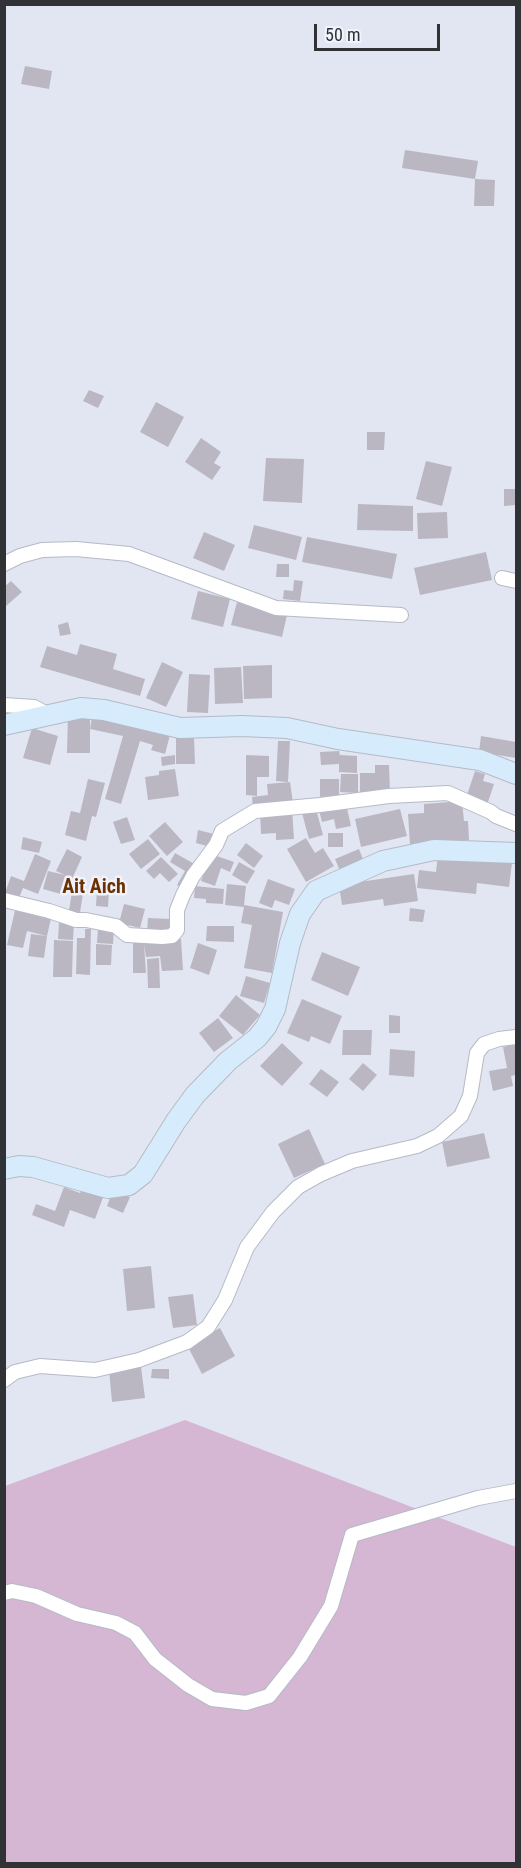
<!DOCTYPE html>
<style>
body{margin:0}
#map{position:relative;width:521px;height:1868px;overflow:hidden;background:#e2e6f2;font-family:"Roboto Condensed",sans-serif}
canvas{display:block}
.frame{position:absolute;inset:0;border:6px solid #303236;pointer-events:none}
.scale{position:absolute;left:314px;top:24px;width:126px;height:27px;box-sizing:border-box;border:3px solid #303236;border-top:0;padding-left:8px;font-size:18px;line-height:21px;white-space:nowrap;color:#303236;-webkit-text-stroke:4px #f0f3fd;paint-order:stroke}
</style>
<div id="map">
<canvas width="521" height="1868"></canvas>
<div class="frame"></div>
<div class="scale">50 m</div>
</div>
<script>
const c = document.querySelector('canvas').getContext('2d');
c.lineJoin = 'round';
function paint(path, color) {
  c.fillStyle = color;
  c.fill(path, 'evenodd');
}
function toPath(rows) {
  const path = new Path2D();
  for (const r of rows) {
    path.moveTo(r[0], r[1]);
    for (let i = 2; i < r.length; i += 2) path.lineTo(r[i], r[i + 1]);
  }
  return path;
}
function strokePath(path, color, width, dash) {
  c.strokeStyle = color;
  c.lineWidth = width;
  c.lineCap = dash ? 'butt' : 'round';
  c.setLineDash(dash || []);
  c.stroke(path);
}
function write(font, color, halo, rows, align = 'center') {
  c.font = font + ' "Roboto Condensed",sans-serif';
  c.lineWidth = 5;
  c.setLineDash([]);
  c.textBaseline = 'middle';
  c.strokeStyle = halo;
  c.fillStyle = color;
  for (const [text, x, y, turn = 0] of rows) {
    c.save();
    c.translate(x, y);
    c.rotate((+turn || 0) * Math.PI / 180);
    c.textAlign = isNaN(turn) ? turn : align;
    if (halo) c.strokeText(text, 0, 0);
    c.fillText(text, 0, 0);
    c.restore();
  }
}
paint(toPath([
 [185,1420,516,1547,516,1863,5,1864,5,1486]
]), '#d5b7d4');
paint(toPath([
 [25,66,52,71,49,89,21,84],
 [405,150,478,161,475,179,402,168],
 [475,179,495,180,494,206,474,206],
 [89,390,104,396,98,408,83,401],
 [156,402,184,417,168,447,140,432],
 [367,432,385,432,384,450,367,450],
 [201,438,221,452,214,463,221,467,212,480,185,462],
 [266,458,304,459,302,503,263,501],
 [426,461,452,467,442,506,416,499],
 [504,489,516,489,516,505,504,506],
 [358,504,413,506,413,531,357,530],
 [447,512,448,538,418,539,417,513],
 [254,525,302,537,296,560,248,548],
 [204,532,235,545,224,571,193,558],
 [307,537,397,554,392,579,302,562],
 [486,552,492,580,420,595,414,568],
 [277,564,289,564,289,577,276,577],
 [294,580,303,581,300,601,283,599,284,590,293,591],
 [11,581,22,592,6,606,4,604,4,587],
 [198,591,230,599,223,627,191,619],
 [237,602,287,615,282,637,231,625],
 [68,622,71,634,60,636,58,625],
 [80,644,117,654,113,669,145,679,140,696,40,667,47,646,77,655],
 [162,662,183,672,166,707,146,698],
 [272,665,272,698,244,699,243,666],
 [241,667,243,703,215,704,214,668],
 [189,674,210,675,208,713,187,712],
 [93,711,170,735,165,754,151,750,153,745,140,741,121,804,105,799,123,736,90,729,90,753,67,753,68,713,90,714,90,729],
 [32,728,58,736,50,765,23,758],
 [481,736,516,742,516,758,479,752],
 [176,738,194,738,195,764,176,764],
 [278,741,290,741,288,782,276,781],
 [339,751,340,755,357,756,357,773,339,772,339,764,321,765,320,752],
 [175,755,175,764,162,766,161,757],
 [246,755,269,756,269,777,257,777,257,796,246,795],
 [375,765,389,765,390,793,360,794,360,773,375,773],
 [175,769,179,796,148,800,145,777,159,775,159,771],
 [475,771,485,774,483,781,494,784,487,805,466,798],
 [341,774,358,774,358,793,340,792],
 [88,779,105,783,96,817,92,816,86,841,65,835,71,811,80,813],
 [320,779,339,779,339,801,320,802],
 [290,782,293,803,253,808,252,797,268,795,267,784],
 [462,801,464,821,468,821,469,840,410,845,408,814,424,813,424,804],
 [346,804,351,826,336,829,334,819,322,822,319,810],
 [292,809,294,839,276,840,276,833,261,834,260,811],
 [316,809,323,835,309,839,302,813],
 [400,809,407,836,361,847,355,819],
 [127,817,135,840,121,844,113,822],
 [165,822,183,842,167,856,149,836],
 [198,830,214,834,211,847,196,843],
 [328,833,343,833,343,847,328,847],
 [23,837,42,842,39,853,21,849],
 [306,838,315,853,323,848,334,866,306,882,287,849],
 [148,839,160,854,141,869,129,854],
 [246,843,263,856,254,868,237,855],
 [67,849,82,857,72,879,66,876,61,894,43,889,48,871,65,875,56,871],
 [359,849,364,862,340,871,335,859],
 [175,853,198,866,184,889,177,885,185,871,170,862],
 [35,854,51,861,38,894,23,888,19,898,5,893,11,876,24,881],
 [211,854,234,862,230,872,221,868,215,886,201,881],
 [438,854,512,863,509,887,477,883,476,894,417,888,419,870,436,872],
 [161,857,178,874,169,882,160,873,154,879,146,871],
 [239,862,255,871,247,884,232,875],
 [414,874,418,901,384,906,383,899,342,905,339,885],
 [268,879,295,889,289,905,275,900,272,908,259,903],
 [227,884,246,886,244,905,283,912,272,973,244,968,252,925,241,923,244,907,225,905],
 [73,885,84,887,79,919,68,917],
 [195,886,224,889,223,904,206,903,206,899,194,898],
 [97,888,109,889,108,907,96,906],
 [124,904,145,909,140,928,119,923],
 [16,906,52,914,47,936,27,931,23,948,7,945],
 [410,908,425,910,423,922,409,921],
 [148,918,171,919,170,935,147,934],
 [59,922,74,923,73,940,58,939],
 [207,926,234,926,234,942,206,941],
 [98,928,114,928,113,944,97,943],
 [85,929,91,929,90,975,76,974,77,938,85,938],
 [31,934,47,936,44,958,28,956],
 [181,939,183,970,162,971,160,956,146,957,144,944,146,973,133,973,133,940],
 [54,940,73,941,72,977,53,977],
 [198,943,217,950,209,975,190,968],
 [96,944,112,945,111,965,96,965],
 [322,952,360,967,348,996,311,980],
 [159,958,160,988,148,988,147,959],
 [246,976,270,983,264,1003,240,996],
 [236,995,260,1015,243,1035,219,1016],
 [302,999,342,1016,330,1044,311,1036,309,1042,287,1033],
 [389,1015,400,1016,400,1033,389,1033],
 [218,1018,233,1038,214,1052,199,1033],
 [343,1030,372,1030,371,1055,342,1055],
 [282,1043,303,1063,282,1086,260,1066],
 [516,1044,516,1075,511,1076,513,1086,493,1091,489,1071,507,1068,503,1047],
 [390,1049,415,1051,414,1077,389,1075],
 [363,1063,377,1075,363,1091,349,1079],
 [321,1069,339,1082,327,1097,309,1084],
 [309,1129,325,1164,294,1178,278,1144],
 [484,1133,490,1158,447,1167,442,1142],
 [84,1184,105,1192,95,1219,70,1210,64,1227,32,1215,36,1204,55,1211,64,1187,80,1193],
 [113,1190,130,1197,123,1213,107,1206],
 [151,1266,155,1308,127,1311,123,1269],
 [193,1294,197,1325,173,1328,168,1297],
 [220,1328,235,1356,202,1374,187,1345],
 [141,1367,145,1398,112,1402,109,1370],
 [152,1369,169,1369,169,1379,151,1378]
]), '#bab7c3');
const minor = toPath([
 [4,564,20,556,42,550,76,549,129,554,276,608,401,615],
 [502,578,516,581],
 [4,705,34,707,47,714],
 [4,900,49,911,76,920,86,920,116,926,127,935,162,937,172,936,177,930,177,910,183,895,193,876,216,845,222,831,255,811,320,805,389,796,448,793,491,812,496,816,516,824],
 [4,1380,15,1372,40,1366,95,1370,139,1360,187,1342,208,1327,225,1300,247,1247,273,1212,298,1187,321,1174,352,1161,417,1146,438,1136,461,1116,470,1096,477,1053,484,1044,499,1039,516,1037],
 [4,1593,12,1591,36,1596,77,1614,116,1623,135,1633,155,1659,188,1685,212,1699,246,1703,269,1696,300,1657,331,1606,352,1535,478,1498,516,1491]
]);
const secondary = toPath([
 [4,725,81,708,104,710,180,728,242,726,287,728,338,739,480,760,516,774],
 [4,1169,19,1166,33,1167,108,1188,129,1185,143,1174,176,1121,195,1095,228,1061,257,1038,266,1027,275,1009,290,943,300,914,316,891,383,861,434,850,516,853]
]);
strokePath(minor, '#b5bac5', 16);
strokePath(secondary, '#b5bac5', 22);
strokePath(minor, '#fff', 14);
strokePath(secondary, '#d6ecfd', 20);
write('bold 20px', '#6b3100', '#f0f3fd', [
 ["Ait Aich",94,888]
]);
</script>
